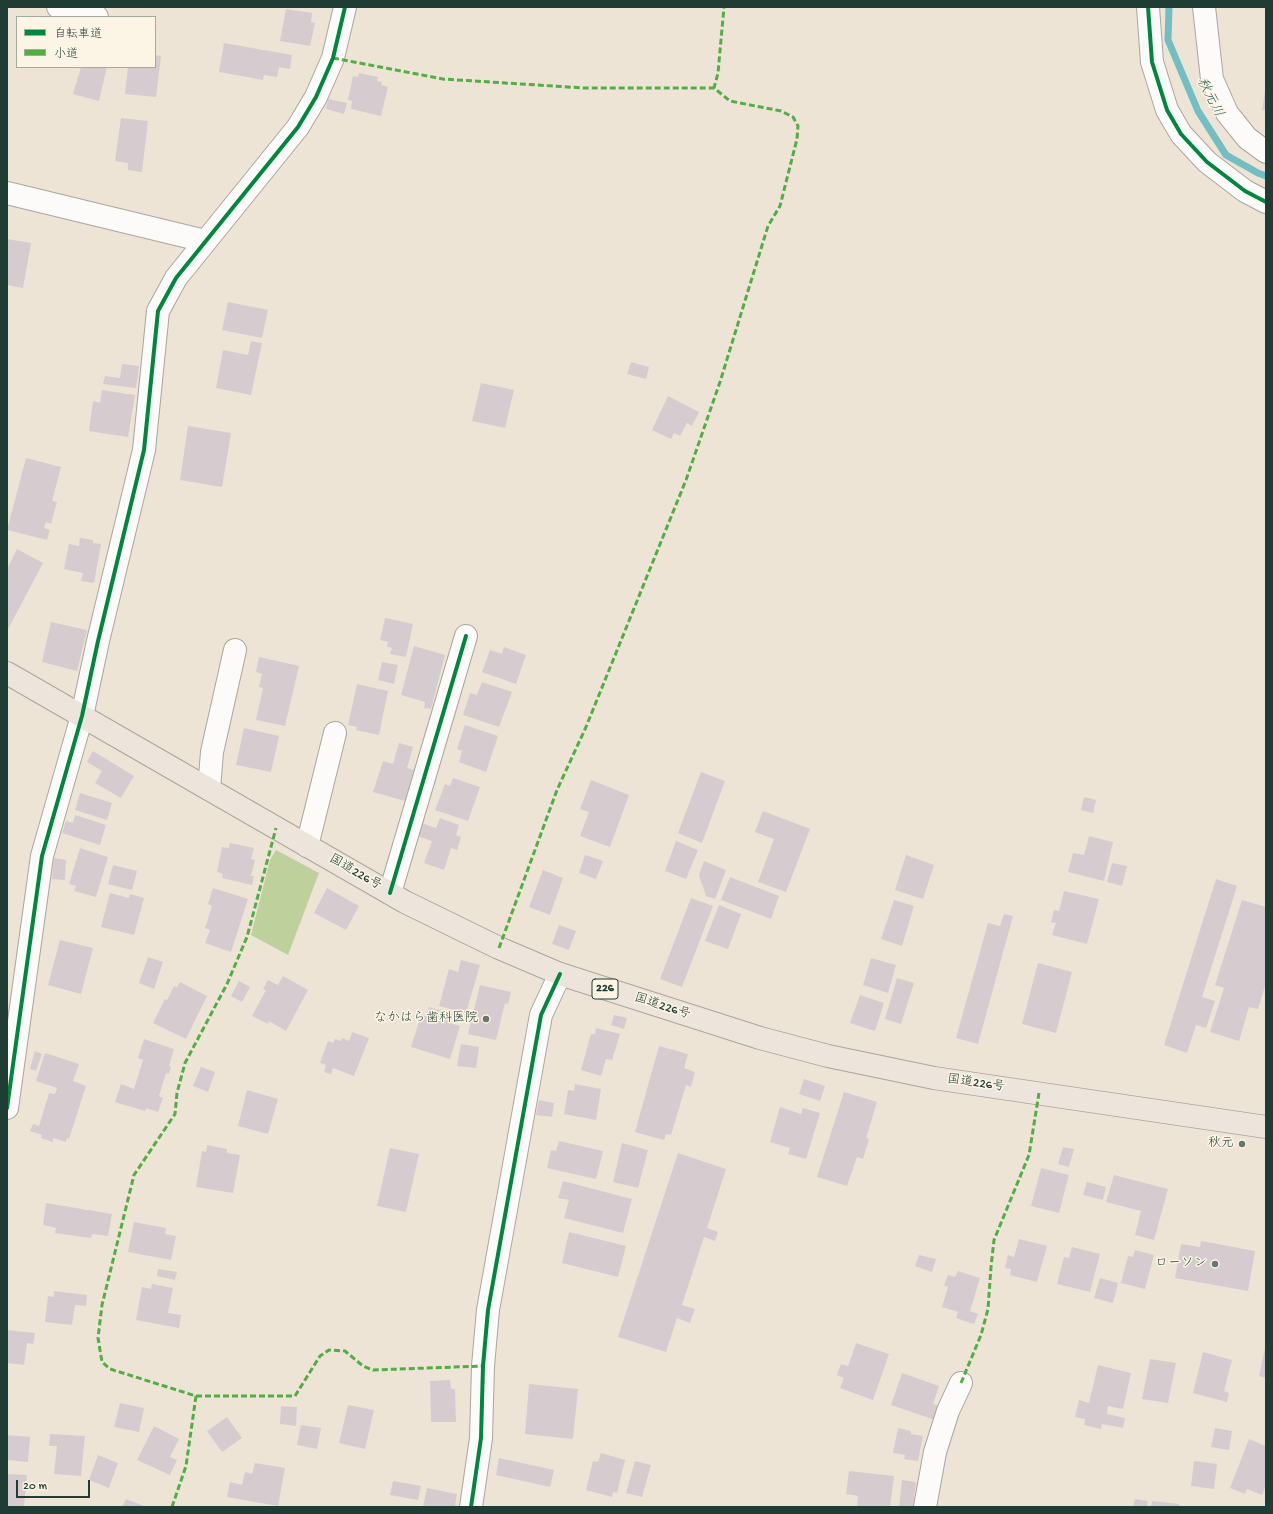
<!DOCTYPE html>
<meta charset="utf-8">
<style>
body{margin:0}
#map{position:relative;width:1273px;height:1514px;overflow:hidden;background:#ede4d6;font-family:"Gochi Hand","Klee One",sans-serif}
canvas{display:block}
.frame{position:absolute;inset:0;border:8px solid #1f3d34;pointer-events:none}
.legend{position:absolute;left:16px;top:16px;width:140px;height:52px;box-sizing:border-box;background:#fcf5e5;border:1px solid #a4ab9e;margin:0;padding:5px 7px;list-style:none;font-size:12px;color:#1f3d34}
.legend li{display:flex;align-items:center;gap:8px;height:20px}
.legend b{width:20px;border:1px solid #a4ab9e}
.scale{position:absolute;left:16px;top:1480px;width:74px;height:18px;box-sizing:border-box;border:2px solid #1f3d34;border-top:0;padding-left:5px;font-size:12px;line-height:14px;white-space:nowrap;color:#1f3d34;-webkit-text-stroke:3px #fcf5e5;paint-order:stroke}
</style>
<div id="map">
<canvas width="1273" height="1514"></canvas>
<div class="frame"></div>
<ul class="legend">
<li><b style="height:5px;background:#00873e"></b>自転車道</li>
<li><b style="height:5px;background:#52ad45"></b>小道</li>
</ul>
<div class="scale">20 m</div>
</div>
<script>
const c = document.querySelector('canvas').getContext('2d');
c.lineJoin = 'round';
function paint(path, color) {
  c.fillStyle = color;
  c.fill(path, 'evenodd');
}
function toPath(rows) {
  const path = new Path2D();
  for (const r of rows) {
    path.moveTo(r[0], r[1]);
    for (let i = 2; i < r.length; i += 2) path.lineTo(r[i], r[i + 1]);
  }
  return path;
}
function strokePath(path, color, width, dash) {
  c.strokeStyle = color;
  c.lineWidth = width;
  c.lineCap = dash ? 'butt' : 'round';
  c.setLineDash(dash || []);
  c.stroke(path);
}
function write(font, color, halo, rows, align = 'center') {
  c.font = font + ' "Gochi Hand","Klee One",sans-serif';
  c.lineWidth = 3;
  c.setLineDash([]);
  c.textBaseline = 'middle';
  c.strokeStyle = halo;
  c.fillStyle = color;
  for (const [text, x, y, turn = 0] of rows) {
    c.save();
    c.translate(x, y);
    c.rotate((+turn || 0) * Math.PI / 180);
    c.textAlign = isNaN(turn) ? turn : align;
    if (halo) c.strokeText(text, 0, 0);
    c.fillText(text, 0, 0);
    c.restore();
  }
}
paint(toPath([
 [276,850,319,873,288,955,251,935,270,860]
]), '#bed19d');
strokePath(toPath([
 [1169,7,1168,40,1198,111,1226,155,1258,173,1266,176]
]), '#72bec2', 7);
paint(toPath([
 [286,9,312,13,311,22,315,23,310,46,280,41],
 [224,43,292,55,290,69,279,67,277,77,264,75,263,80,219,72],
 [155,55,161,56,156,97,125,94,128,67,155,67],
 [81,67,107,67,99,101,73,94],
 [359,73,378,77,377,81,382,82,381,85,388,87,381,116,351,109,352,101,348,100,353,76,358,77],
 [1265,91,1266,91,1266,110,1262,110],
 [328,99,347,103,344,114,326,109],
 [121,118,148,121,142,172,128,170,128,163,115,161],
 [7,239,31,243,23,288,7,285],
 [228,302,268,310,262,338,222,330],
 [251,341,262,343,251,395,216,388,223,350,248,355],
 [631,362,649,367,646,379,627,374],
 [122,364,139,366,136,388,103,384,105,376,120,378],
 [481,383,514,390,505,428,472,421],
 [102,390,135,395,128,437,89,431,93,401,100,403],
 [668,396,699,412,692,426,687,423,680,436,674,433,671,439,652,430],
 [188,426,231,433,222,487,180,480],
 [26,458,61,467,52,501,57,502,51,524,46,522,44,528,50,530,47,540,7,530],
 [80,538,93,540,93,543,101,544,94,583,81,581,83,573,64,569,69,544,79,546],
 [17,549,43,563,7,631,7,569],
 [385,618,413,624,406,657,390,654,392,648,387,647,388,642,380,640],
 [51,622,87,630,77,671,42,662],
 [414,646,445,655,431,709,424,708,425,702,401,695],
 [504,647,526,655,516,684,482,672,490,650,502,654],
 [259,657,299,666,285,726,256,720,263,688,259,687,262,674,256,672],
 [382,662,398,665,394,684,378,680],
 [482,682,512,692,499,727,463,715,470,693,477,695],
 [357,684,388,691,379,735,356,730,357,727,348,725],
 [465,725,498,736,486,772,459,762,462,751,457,749],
 [244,728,279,736,271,772,236,765],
 [399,743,413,747,407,768,414,770,405,801,373,792,383,761,393,764],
 [93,751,134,776,121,798,95,783,102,771,87,762],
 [701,772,725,781,702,843,678,833],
 [453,778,480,787,468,821,435,810,445,784,450,786],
 [591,780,629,795,610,847,580,836,589,812,580,809],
 [80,793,112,803,107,820,75,810],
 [1084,797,1096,800,1093,813,1081,810],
 [763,811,810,829,786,892,758,882,774,839,755,832],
 [75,815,106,825,100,845,62,833,66,821,73,823],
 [440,818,459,825,456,835,461,837,457,850,451,848,444,870,424,863,432,841,417,836,422,823,436,828],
 [1089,836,1113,842,1104,881,1068,872,1073,853,1084,855],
 [676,841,698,850,686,879,665,871],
 [230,843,254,848,251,859,255,860,251,876,254,876,252,885,222,878,223,874,217,872,222,847,229,848],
 [80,848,108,857,96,897,74,891,76,886,69,884],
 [585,855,603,861,596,879,579,873],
 [906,855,934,865,923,899,895,890],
 [54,858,66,860,65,880,52,879],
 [704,861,726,870,715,899,706,896,699,875],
 [1112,863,1127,866,1122,886,1107,882],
 [113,865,137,871,132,890,108,884],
 [543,870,563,878,550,915,529,907],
 [730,877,779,896,771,919,721,900],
 [1216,879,1237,886,1202,997,1215,1001,1206,1028,1196,1025,1187,1053,1164,1045],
 [213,888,248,899,231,952,205,943,210,930,205,928,212,906,208,904],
 [327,888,359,906,346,930,314,913],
 [1064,891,1099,899,1087,944,1052,935,1056,923,1051,922,1054,910,1059,911],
 [110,893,129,898,130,894,144,898,134,935,101,927],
 [691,898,713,906,682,987,660,979],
 [894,900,914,906,902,946,881,939],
 [1242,900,1266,907,1266,983,1258,1009,1249,1007,1239,1041,1210,1032,1224,988,1215,985],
 [719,905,741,914,728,949,705,941],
 [1004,914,1013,916,978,1044,956,1038,988,923,1000,926],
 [559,925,576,931,569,950,552,944],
 [60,940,93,948,81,994,48,985],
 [148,957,163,962,154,989,139,983],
 [871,958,896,965,888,993,863,985],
 [461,960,480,965,466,1013,439,1006,449,969,458,972],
 [1038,963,1072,972,1056,1033,1022,1024],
 [283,976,308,990,286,1031,269,1021,268,1024,252,1016,266,990,263,989,268,980,278,985],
 [897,978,914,983,901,1024,885,1019],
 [239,981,250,987,242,1002,231,996],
 [180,982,207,996,186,1039,153,1023,165,999,167,1000,174,986,177,987],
 [480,985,511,992,508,1004,505,1003,496,1040,468,1034],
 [860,995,884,1003,875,1031,850,1023],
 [429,1007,453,1014,450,1023,460,1026,450,1059,411,1047,421,1015,426,1016],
 [614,1015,627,1018,624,1029,611,1025],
 [596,1028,620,1034,612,1060,606,1059,601,1076,581,1070,591,1034,595,1034],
 [352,1032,369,1038,354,1076,333,1068,331,1074,324,1072,326,1065,320,1063,328,1041,333,1043,335,1039,341,1041,342,1038,349,1041],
 [144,1039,174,1049,169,1066,171,1067,169,1074,166,1073,159,1096,163,1098,158,1112,146,1108,145,1111,115,1102,121,1084,134,1089,143,1060,138,1058],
 [461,1044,479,1047,476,1068,457,1066],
 [659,1046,688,1054,684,1068,695,1072,691,1087,686,1085,671,1135,666,1134,664,1140,635,1132],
 [35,1051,42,1054,36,1071,30,1069],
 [45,1053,79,1064,73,1081,86,1086,69,1139,67,1138,66,1142,53,1138,53,1142,41,1138,42,1135,30,1131,33,1124,39,1126,49,1093,55,1094,57,1088,36,1081],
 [201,1067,215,1072,208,1092,193,1086],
 [804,1079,825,1086,820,1101,799,1094],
 [575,1084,601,1089,596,1120,564,1114,568,1090,574,1091],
 [247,1090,278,1099,268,1134,238,1126],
 [844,1092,877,1102,866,1138,869,1139,863,1159,857,1157,847,1186,817,1177],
 [539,1100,554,1103,552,1117,536,1115],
 [780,1107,801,1114,803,1108,820,1113,806,1159,788,1154,790,1148,770,1142],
 [559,1141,603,1151,596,1179,547,1168,551,1150,556,1151],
 [622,1143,648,1150,638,1188,613,1182],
 [207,1145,227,1149,227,1153,240,1155,233,1193,196,1187,202,1151,206,1152],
 [1063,1147,1074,1149,1069,1167,1058,1164],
 [390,1148,419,1154,406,1212,377,1206],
 [678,1153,726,1169,707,1228,718,1232,715,1241,704,1237,682,1305,695,1309,690,1323,677,1318,666,1352,618,1337],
 [1041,1168,1069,1175,1059,1213,1031,1206],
 [1114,1175,1168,1189,1154,1240,1135,1235,1141,1211,1106,1202],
 [563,1181,632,1199,623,1233,564,1218,569,1200,558,1198],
 [1087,1182,1106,1187,1103,1200,1083,1195],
 [46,1203,112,1214,108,1236,92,1234,91,1238,55,1233,56,1228,43,1225],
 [134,1222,166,1228,165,1234,176,1236,171,1260,128,1252],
 [569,1232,626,1246,618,1277,562,1263],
 [1019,1239,1047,1246,1037,1282,1010,1275,1011,1269,1005,1268,1008,1255,1014,1257],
 [1201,1241,1255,1251,1248,1291,1175,1278,1181,1244,1200,1247],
 [1072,1247,1100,1254,1090,1292,1057,1284,1064,1257,1069,1258],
 [1135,1250,1154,1255,1145,1289,1121,1283,1128,1256,1133,1257],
 [919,1255,936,1259,932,1272,915,1266],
 [158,1269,177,1272,175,1280,157,1276],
 [958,1271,980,1278,970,1311,978,1314,974,1324,956,1318,958,1312,942,1307,948,1287,944,1285,948,1275,955,1277],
 [1100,1278,1118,1283,1113,1303,1094,1298],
 [152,1284,173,1288,168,1313,181,1315,179,1328,136,1320,142,1287,151,1289],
 [54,1291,87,1295,86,1306,75,1305,72,1325,45,1322,48,1296,54,1297],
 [7,1330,35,1333,33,1344,27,1343,24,1365,7,1363],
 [856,1343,889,1354,873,1400,840,1388,844,1378,837,1375,841,1364,848,1366],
 [1265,1348,1266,1348,1266,1378,1259,1376],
 [1203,1352,1232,1360,1224,1391,1229,1393,1227,1402,1193,1393],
 [1150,1359,1176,1363,1168,1403,1142,1399],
 [1098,1365,1131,1373,1123,1409,1108,1406,1107,1414,1125,1418,1123,1428,1102,1424,1101,1429,1084,1425,1085,1419,1075,1417,1079,1400,1089,1403],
 [902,1373,939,1386,933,1404,939,1406,935,1420,891,1405],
 [450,1380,451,1389,455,1389,456,1422,431,1422,430,1381],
 [529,1384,578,1389,573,1439,525,1434],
 [120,1403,144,1408,139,1432,114,1427],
 [348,1405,374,1410,365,1449,339,1443],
 [281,1406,297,1407,296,1426,280,1424],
 [227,1417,242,1438,222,1452,207,1431],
 [301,1425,321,1428,317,1449,297,1445],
 [154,1426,179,1439,170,1457,177,1460,170,1475,137,1460],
 [898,1428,911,1431,911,1434,923,1436,918,1461,904,1459,905,1455,893,1453],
 [1215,1428,1232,1431,1229,1450,1211,1447],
 [50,1434,85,1436,81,1476,54,1474,57,1446,49,1446],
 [7,1435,30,1437,28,1462,7,1460],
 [1249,1439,1266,1446,1266,1485,1262,1495,1247,1489,1245,1494,1230,1488],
 [601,1453,625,1460,617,1493,613,1492,612,1497,586,1490,593,1461,598,1462],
 [98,1455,118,1463,109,1488,89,1480],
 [499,1458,554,1470,550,1487,496,1475],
 [635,1461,651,1465,642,1497,626,1493],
 [1194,1461,1217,1464,1214,1489,1191,1486],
 [255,1463,285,1468,278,1506,227,1497,230,1482,242,1485,245,1472,252,1474],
 [849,1471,894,1476,890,1507,857,1507,858,1496,846,1494],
 [7,1474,27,1475,24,1507,7,1507],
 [902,1480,916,1482,913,1507,899,1507],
 [393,1481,421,1486,418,1500,390,1495],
 [427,1488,457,1494,455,1505,459,1506,459,1507,423,1507],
 [126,1499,147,1507,122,1507],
 [1135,1499,1148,1501,1147,1507,1133,1507],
 [1152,1501,1179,1504,1179,1507,1151,1507]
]), '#d6ccd0');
const minor = toPath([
 [58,7,97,17],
 [1148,7,1152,62,1167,110,1181,134,1207,162,1245,191,1266,202],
 [1204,7,1212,79,1227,113,1247,138,1266,152],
 [7,193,205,241],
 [209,789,212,752,235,650],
 [307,846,335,733],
 [390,893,466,636],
 [7,1108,42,856,82,716,98,641,144,450,158,311,176,278,298,127,316,97,333,58,345,7],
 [471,1507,481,1438,483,1366,488,1310,541,1015,560,974],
 [925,1507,935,1452,948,1411,961,1383]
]);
const highway = toPath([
 [7,673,405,902,499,948,560,974,760,1038,828,1056,934,1078,1266,1127]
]);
strokePath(minor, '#a8a69d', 24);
strokePath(highway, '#a8a69d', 24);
strokePath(minor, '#fcfbf9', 22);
strokePath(highway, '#ede5dc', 22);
strokePath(toPath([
 [333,58,443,79,584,88,714,88],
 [499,948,557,790,586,727,686,480,720,382,768,226,780,206,797,139,798,126,793,117,781,111,730,101,714,88,718,73,724,7],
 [961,1383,981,1335,988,1309,991,1267,994,1240,1029,1155,1039,1093],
 [196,1396,295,1396,320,1356,329,1350,345,1351,363,1366,373,1370,483,1366],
 [172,1507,186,1466,196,1396,110,1369,102,1362,98,1338,102,1305,134,1175,175,1114,177,1093,185,1063,227,984,247,937,276,828]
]), '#52ad45', 3, [6, 3]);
strokePath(toPath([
 [1148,7,1152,62,1167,110,1181,134,1207,162,1245,191,1266,202],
 [390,893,466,636],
 [7,1108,42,856,82,716,98,641,144,450,158,311,176,278,298,127,316,97,333,58,345,7],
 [471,1507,481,1438,483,1366,488,1310,541,1015,560,974]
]), '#00873e', 4);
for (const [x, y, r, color] of [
 [486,1019,4,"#67776d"],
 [1242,1144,4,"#67776d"],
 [1215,1264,4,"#67776d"]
]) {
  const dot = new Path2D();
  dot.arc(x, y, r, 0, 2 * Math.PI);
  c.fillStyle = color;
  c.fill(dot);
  strokePath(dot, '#fcf5e5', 1.5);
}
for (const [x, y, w] of [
 [605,989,26]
]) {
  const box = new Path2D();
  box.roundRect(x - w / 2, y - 10, w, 20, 3);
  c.fillStyle = '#fcf5e5';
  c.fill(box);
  strokePath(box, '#1f3d34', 1);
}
write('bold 12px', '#1f3d34', null, [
 ["226",605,989]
]);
write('13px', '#1f3d34', '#fcf5e5', [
 ["国道226号",355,873,30],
 ["国道226号",662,1007,18],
 ["国道226号",976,1084,8]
]);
write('13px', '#1f3d34', '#fcf5e5', [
 ["なかはら歯科医院",478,1019],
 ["秋元",1234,1144],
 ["ローソン",1207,1264]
], 'right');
write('italic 14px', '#285f5c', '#fcf5e5', [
 ["秋元川",1209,98,63]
]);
</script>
